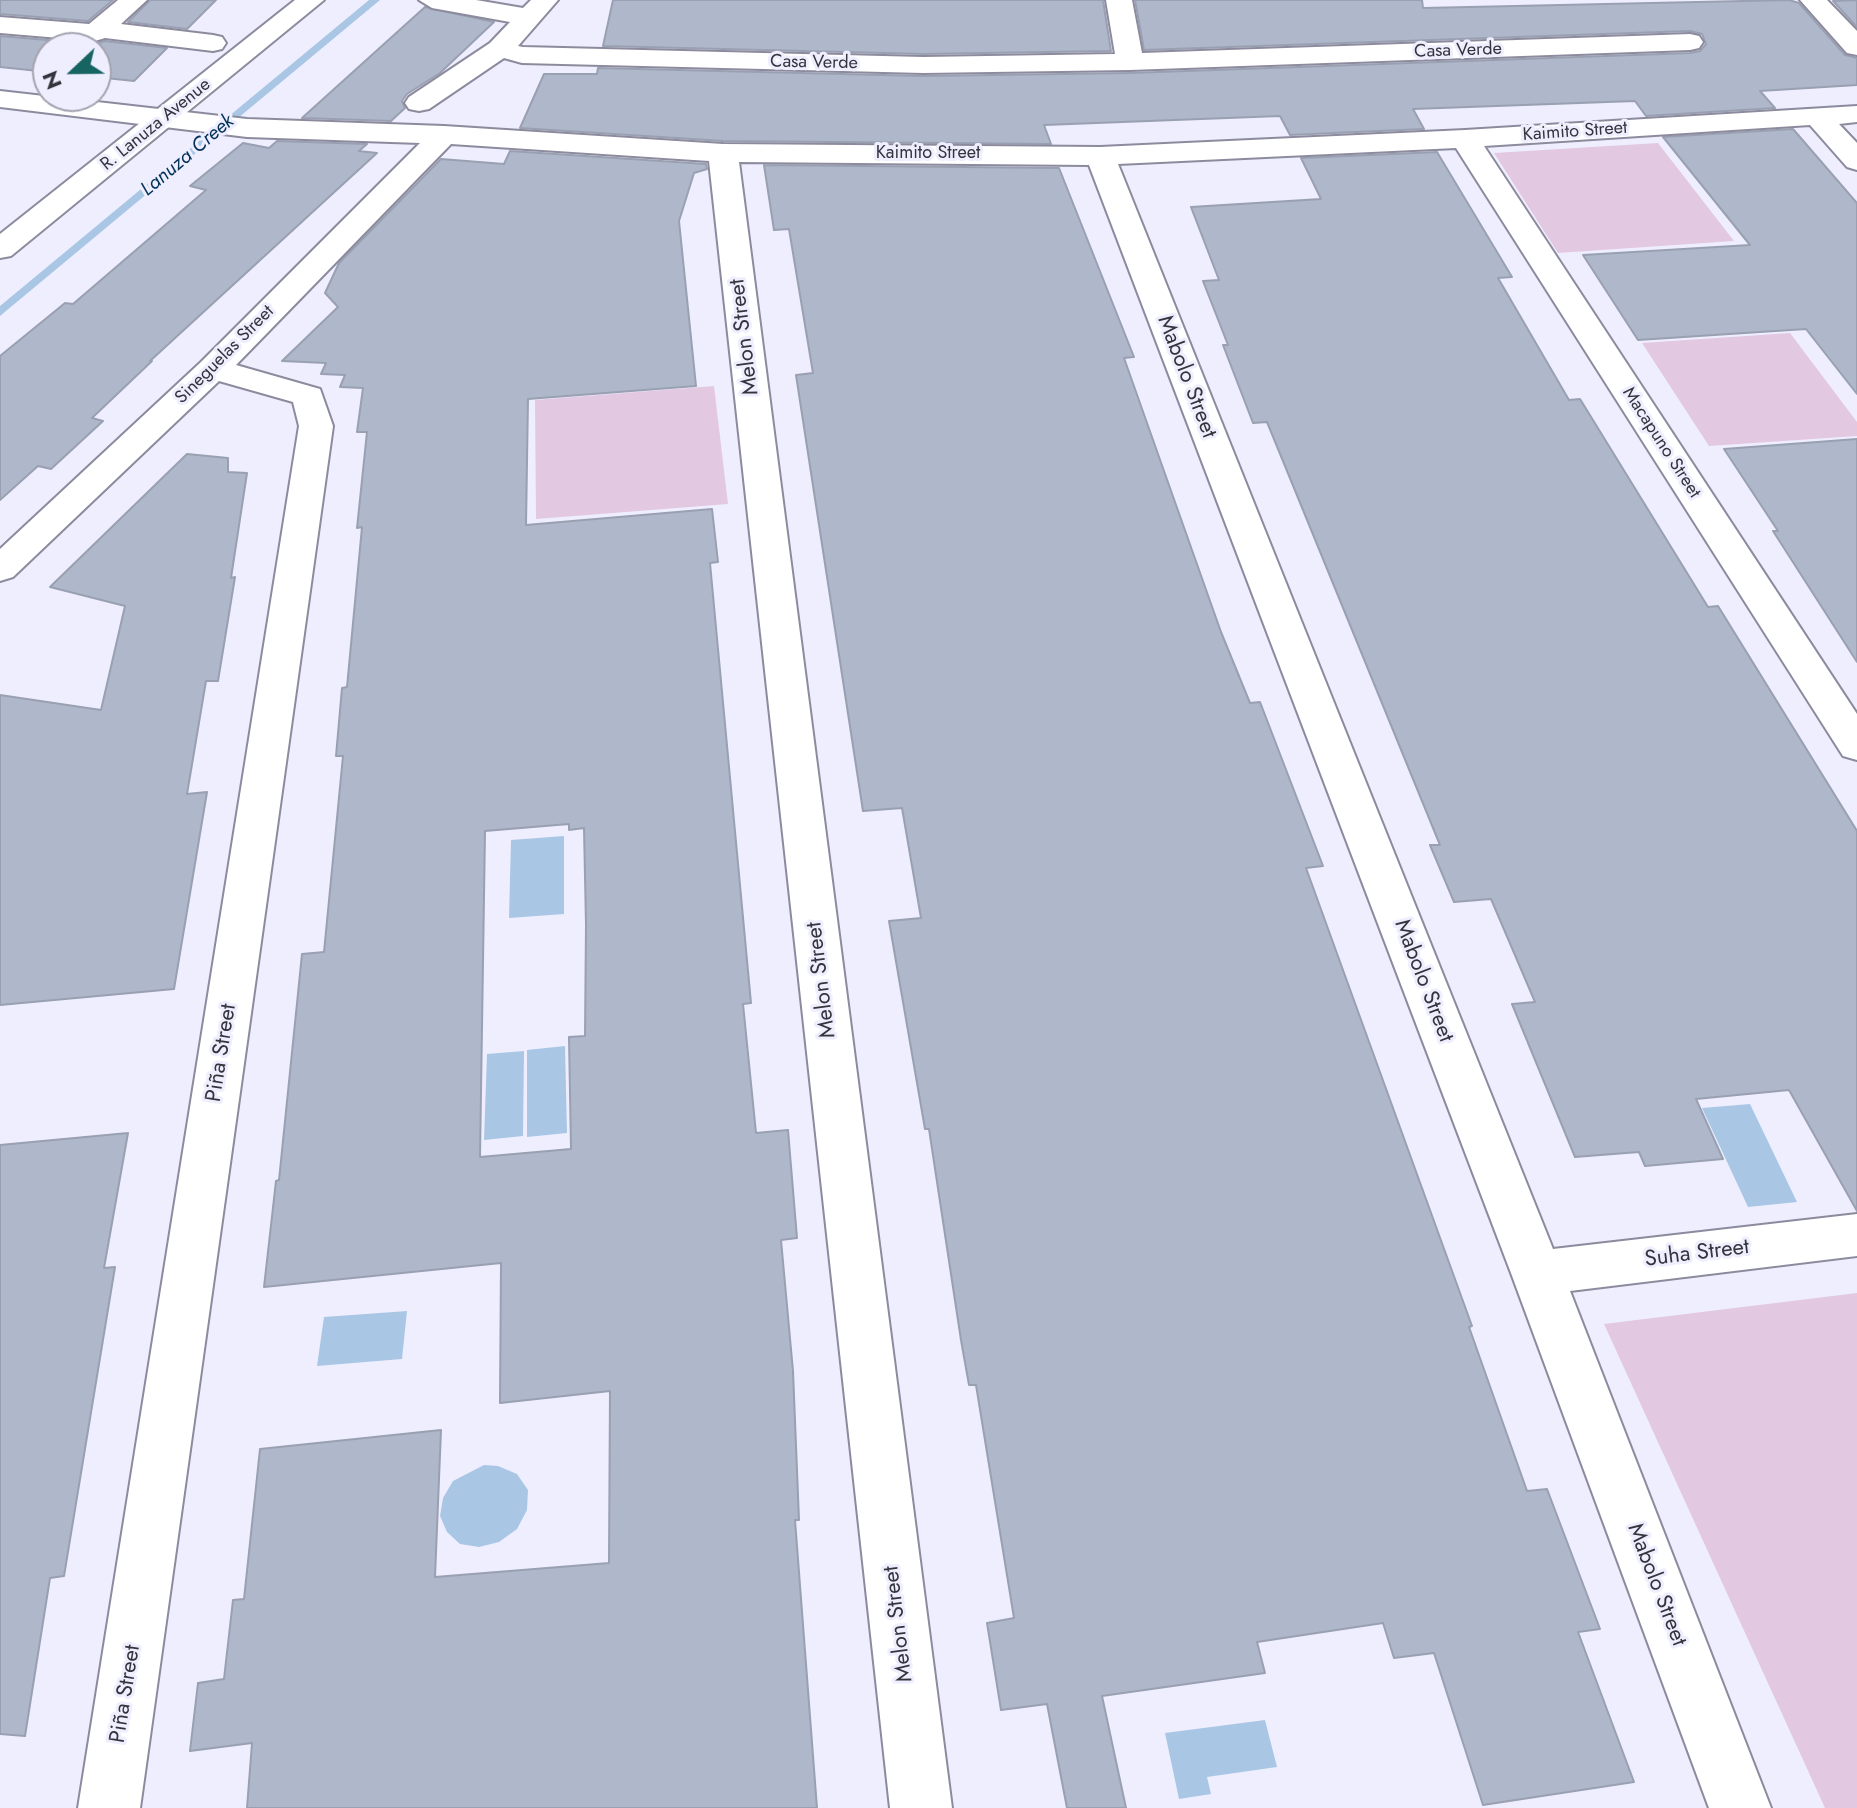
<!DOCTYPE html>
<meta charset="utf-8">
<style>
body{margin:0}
#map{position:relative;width:1857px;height:1808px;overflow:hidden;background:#efeeff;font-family:Jost,sans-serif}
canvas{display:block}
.north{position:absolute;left:32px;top:32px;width:80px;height:80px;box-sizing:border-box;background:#efeeff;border:2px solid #a4a4b1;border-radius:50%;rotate:248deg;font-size:22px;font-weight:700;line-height:32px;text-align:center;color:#34343c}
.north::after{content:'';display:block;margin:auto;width:28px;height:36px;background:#176562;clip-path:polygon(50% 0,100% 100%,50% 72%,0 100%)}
</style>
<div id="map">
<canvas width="1857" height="1808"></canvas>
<div class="north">N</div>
</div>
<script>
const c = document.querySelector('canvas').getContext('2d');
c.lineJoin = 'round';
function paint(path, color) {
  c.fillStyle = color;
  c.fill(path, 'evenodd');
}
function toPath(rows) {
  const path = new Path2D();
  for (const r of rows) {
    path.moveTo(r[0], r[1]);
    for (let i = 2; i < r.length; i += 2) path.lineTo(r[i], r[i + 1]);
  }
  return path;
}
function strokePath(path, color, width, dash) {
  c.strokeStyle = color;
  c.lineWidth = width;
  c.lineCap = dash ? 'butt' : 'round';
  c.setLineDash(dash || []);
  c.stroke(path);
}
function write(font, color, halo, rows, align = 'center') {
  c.font = font + ' Jost,sans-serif';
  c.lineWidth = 6;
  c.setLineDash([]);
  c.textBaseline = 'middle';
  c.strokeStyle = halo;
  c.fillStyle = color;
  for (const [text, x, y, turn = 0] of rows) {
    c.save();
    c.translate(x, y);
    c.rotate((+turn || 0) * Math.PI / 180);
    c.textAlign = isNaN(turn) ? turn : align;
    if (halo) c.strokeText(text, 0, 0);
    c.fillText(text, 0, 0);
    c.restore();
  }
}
paint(toPath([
 [1658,143,1734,241,1558,253,1494,153],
 [1790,333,1857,422,1857,436,1709,446,1642,343],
 [714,386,728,504,536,519,535,400],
 [1857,1293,1857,1808,1825,1808,1604,1324]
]), '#e2c8e1');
paint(toPath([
 [564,836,564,914,509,918,511,840],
 [565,1046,567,1133,527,1137,527,1050],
 [524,1051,523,1136,484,1140,487,1054],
 [1750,1104,1797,1202,1748,1207,1702,1108],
 [407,1311,402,1359,317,1366,324,1317],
 [484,1465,498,1466,517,1474,528,1490,527,1510,517,1529,499,1542,479,1547,460,1544,447,1532,440,1516,443,1498,453,1481],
 [1265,1720,1277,1767,1207,1777,1211,1794,1179,1799,1165,1733]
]), '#a9c7e5');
paint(toPath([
 [369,0,380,0,0,316,0,306,369,0]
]), '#a9c7e5');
const building = toPath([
 [0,0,113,0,88,21,0,14,0,0],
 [150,0,216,0,187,29,128,22,150,0],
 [613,0,1103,0,1111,51,923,54,603,46,613,0],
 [1135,0,1422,0,1423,8,1789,0,1799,3,1845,55,1857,58,1857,85,1760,91,1775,108,1646,116,1635,101,1413,109,1424,129,1290,135,1280,116,1044,125,1051,144,723,141,520,128,544,74,597,74,598,68,923,76,1130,73,1690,53,1700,51,1706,44,1702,34,1690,31,1144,50,1135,0],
 [1857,0,1857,27,1833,1,1857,0],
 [425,7,494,22,440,73,407,94,402,101,405,108,391,121,302,118,425,7],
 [0,36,95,44,105,41,167,48,134,81,96,77,96,48,48,48,48,72,0,67,0,36],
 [1793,129,1857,203,1857,394,1806,329,1638,340,1583,255,1750,245,1663,137,1793,129],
 [277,141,367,144,359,151,377,153,150,361,152,361,92,418,103,421,51,469,38,466,0,500,0,356,65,303,73,304,206,190,190,186,243,143,269,148,277,141],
 [510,151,706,164,707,169,694,173,679,221,696,386,528,399,526,525,712,509,718,562,710,563,751,1003,743,1004,756,1133,788,1130,797,1238,781,1240,793,1371,799,1520,795,1520,817,1808,247,1808,252,1743,190,1751,198,1683,224,1679,233,1600,244,1599,260,1449,441,1430,435,1577,609,1563,610,1391,500,1403,501,1263,264,1287,276,1181,279,1180,302,954,324,952,343,756,336,756,342,688,347,687,362,527,357,528,367,432,357,432,363,388,340,387,345,375,321,374,326,363,282,361,338,307,325,293,339,263,441,159,504,164,510,151],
 [569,824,569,830,584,828,586,925,585,1036,569,1037,571,1149,480,1157,485,831,569,824],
 [1437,152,1512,277,1498,278,1569,400,1580,399,1708,607,1718,606,1857,831,1857,1211,1789,1090,1696,1099,1723,1159,1645,1166,1639,1152,1575,1157,1512,1004,1535,1002,1491,899,1454,902,1430,845,1440,845,1267,422,1253,423,1223,345,1228,345,1203,281,1219,280,1191,207,1321,199,1301,158,1437,152],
 [764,165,1059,168,1134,357,1124,358,1221,632,1250,703,1260,702,1323,866,1306,868,1472,1326,1469,1327,1527,1491,1547,1489,1600,1629,1578,1632,1634,1782,1483,1805,1434,1653,1394,1658,1383,1623,1257,1642,1265,1673,1102,1696,1126,1808,1067,1808,1047,1704,1001,1710,987,1623,1014,1618,976,1385,969,1385,961,1340,929,1129,925,1129,889,921,921,918,902,808,863,811,796,375,813,373,789,229,774,230,764,165],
 [1857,439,1857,662,1773,531,1778,531,1724,449,1857,439],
 [187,454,228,458,228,472,247,473,231,578,235,577,218,681,206,681,187,794,207,792,174,989,0,1005,0,695,101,710,125,606,50,587,187,454],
 [128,1133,104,1268,115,1267,64,1576,50,1578,25,1736,0,1734,0,1145,128,1133]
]);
paint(building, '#afb7ca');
strokePath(building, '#99a0b2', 2);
const minor = toPath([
 [118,0,147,0,121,24,213,35,222,37,226,43,222,49,213,51,105,38,95,41,0,33,0,17,89,24,118,0],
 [419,0,476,0,523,8,531,0,558,0,518,46,523,47,923,57,1115,54,1106,0,1132,0,1142,53,1690,34,1699,36,1703,42,1699,48,1690,50,1130,70,923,73,522,63,504,58,429,109,419,111,409,109,405,103,409,97,490,43,510,22,432,8,419,0],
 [1800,0,1827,0,1857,31,1857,55,1847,53,1800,0],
 [0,91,247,119,444,126,723,144,1100,147,1465,130,1857,106,1857,122,1839,124,1857,143,1857,170,1847,167,1810,125,1484,146,1857,714,1857,760,1843,756,1456,148,1118,164,1553,1249,1857,1214,1857,1256,1570,1291,1771,1808,1709,1808,1511,1273,1089,165,739,162,952,1808,890,1808,709,161,451,144,236,365,320,389,333,426,140,1808,78,1808,299,426,293,402,219,381,13,577,0,581,0,549,201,362,420,143,247,137,0,107,0,91]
]);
const major = toPath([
 [295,0,324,0,11,256,0,258,0,234,295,0]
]);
strokePath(minor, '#8c8b9e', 4);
strokePath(major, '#8c8b9e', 4);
paint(minor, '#fff');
paint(major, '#fff');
write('18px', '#34343c', '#efeeff', [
 ["Casa Verde",1458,51,-2],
 ["Casa Verde",814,63,1],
 ["R. Lanuza Avenue",156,125,-39],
 ["Kaimito Street",1575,132,-4],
 ["Kaimito Street",928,154],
 ["Sineguelas Street",225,355,-45],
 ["Macapuno Street",1661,443,57]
]);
write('italic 20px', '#023158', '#efeeff', [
 ["Lanuza Creek",188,156,-40]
]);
write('22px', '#34343c', '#efeeff', [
 ["Melon Street",745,337,-97],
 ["Mabolo Street",1186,377,69],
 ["Melon Street",822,980,-97],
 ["Mabolo Street",1423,981,69],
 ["Piña Street",222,1053,-81],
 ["Suha Street",1697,1254,-7],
 ["Mabolo Street",1656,1585,69],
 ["Melon Street",899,1624,-97],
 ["Piña Street",126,1694,-81]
]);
</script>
